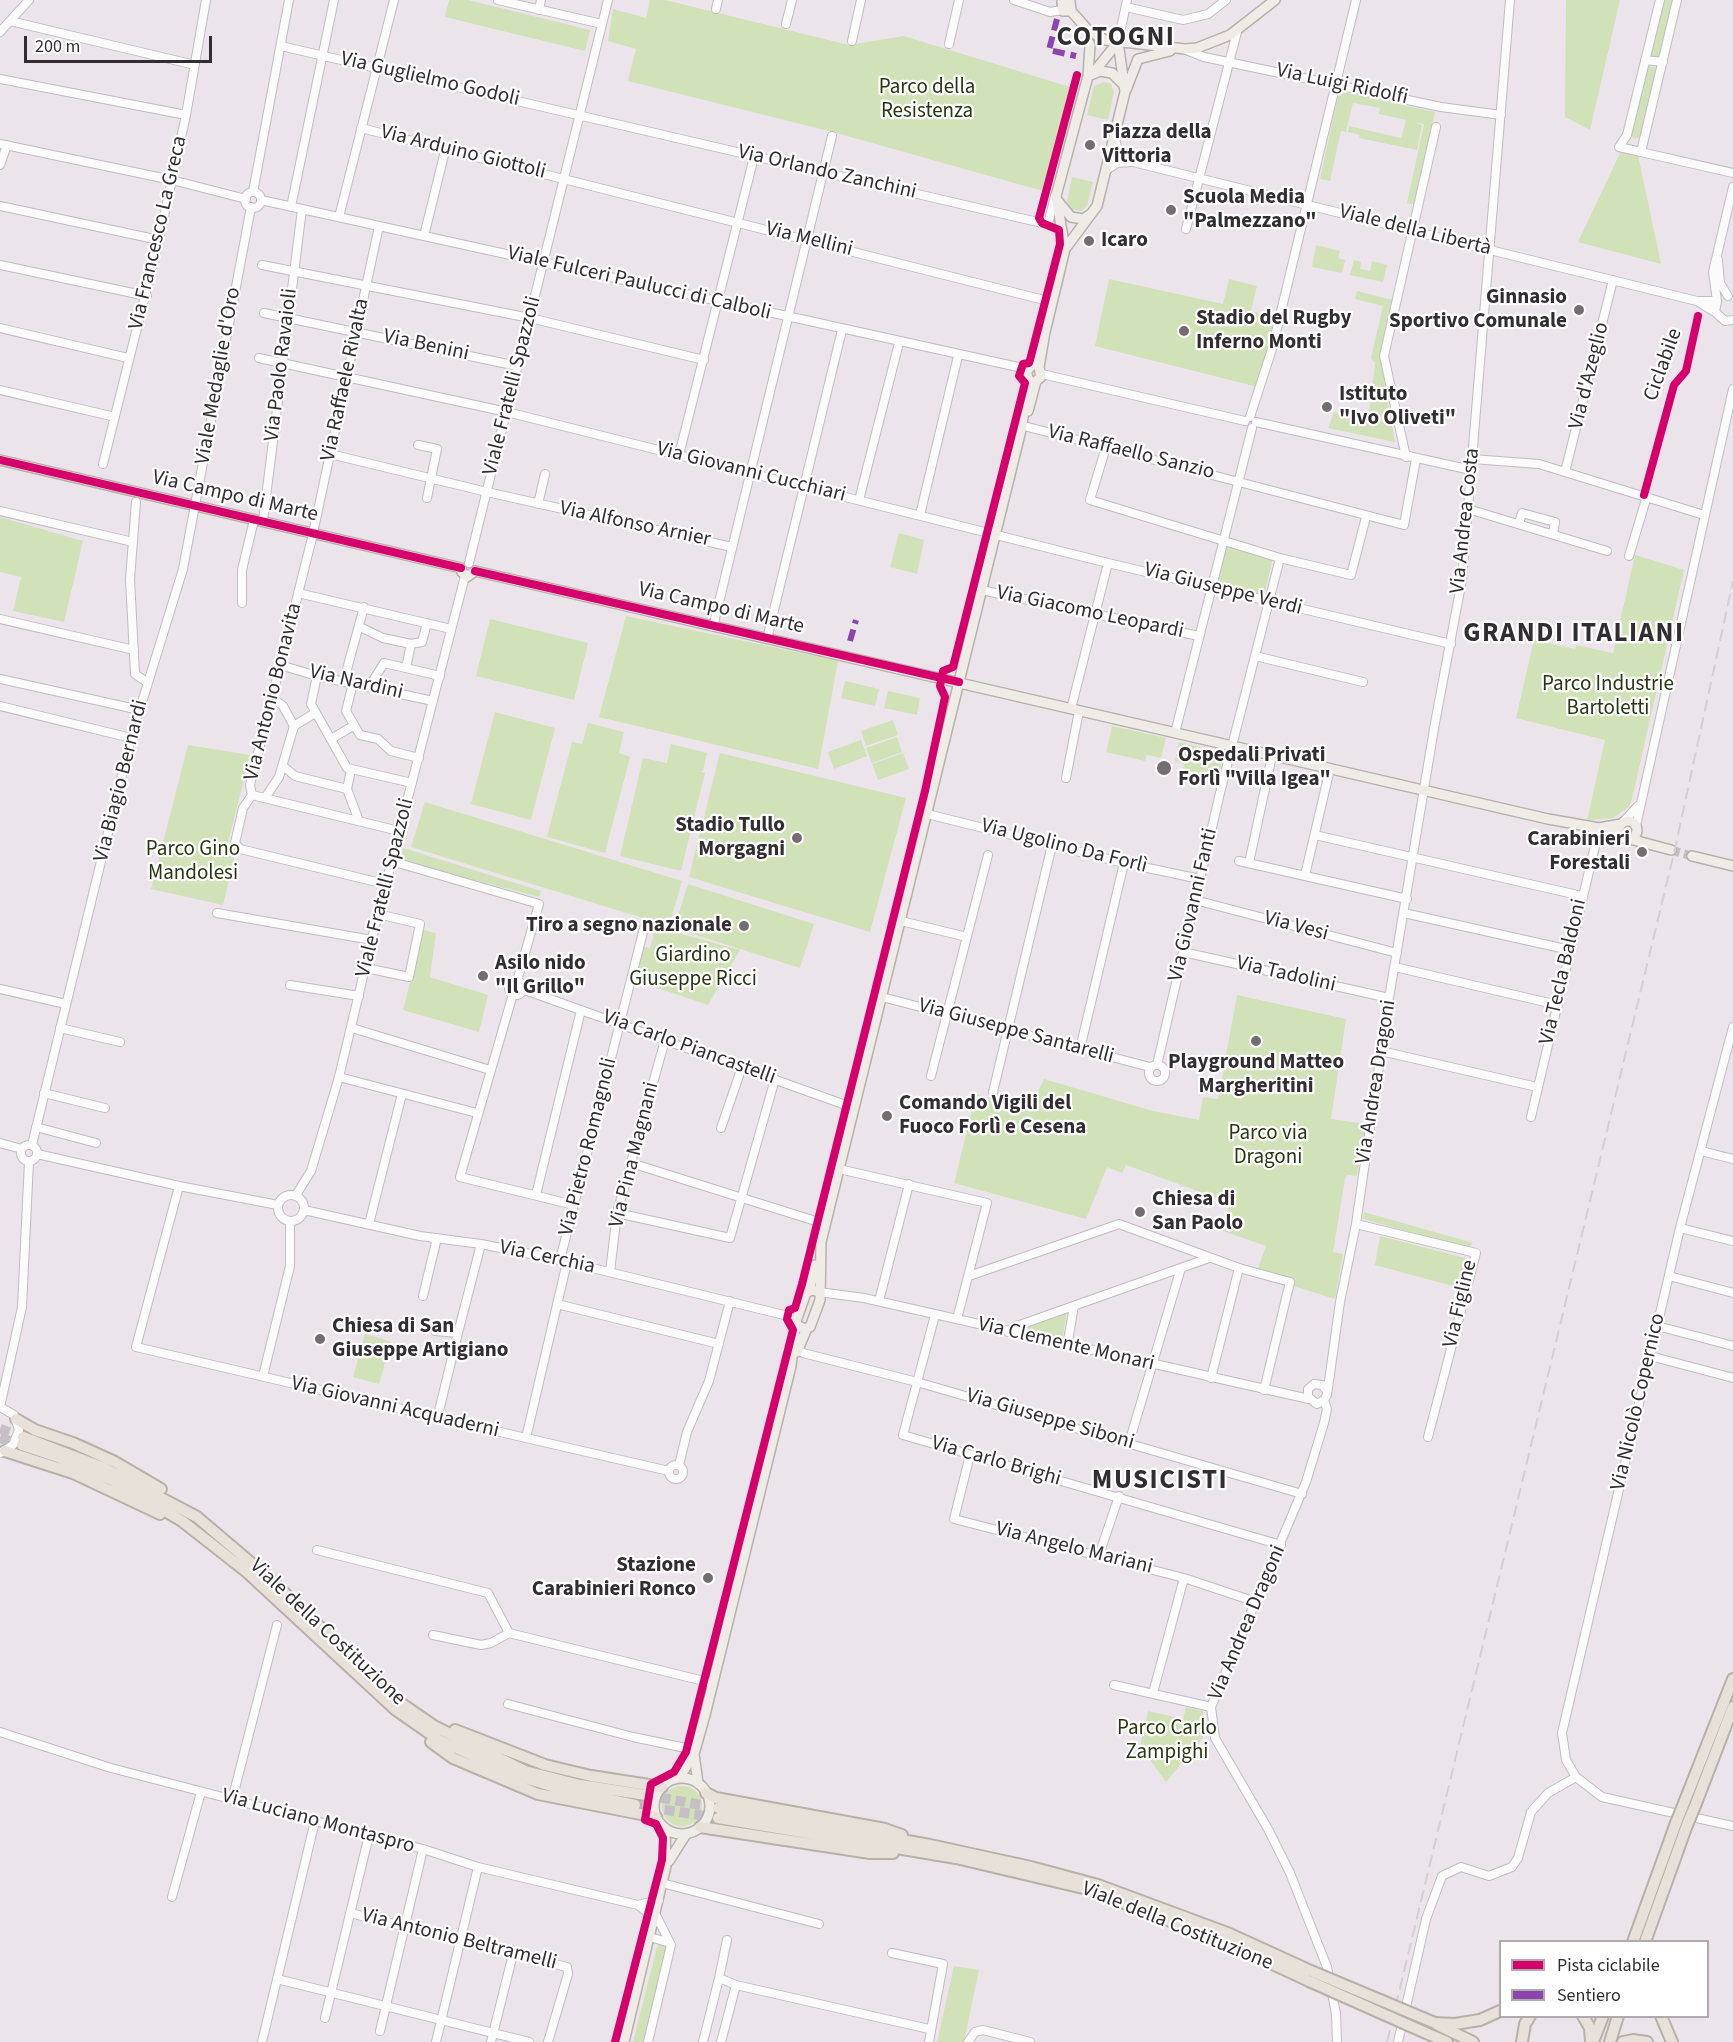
<!DOCTYPE html>
<meta charset="utf-8">
<style>
body{margin:0}
#map{position:relative;width:1733px;height:2042px;overflow:hidden;background:#ebe5eb;font-family:"Source Sans 3",sans-serif}
canvas{display:block}
.legend{position:absolute;left:1499px;top:1940px;width:210px;height:78px;box-sizing:border-box;background:#fff;border:2px solid #adabad;margin:0;padding:8px 10px;list-style:none;font-size:18px;color:#322d31}
.legend li{display:flex;align-items:center;gap:12px;height:30px}
.legend b{width:30px;border:2px solid #adabad}
.scale{position:absolute;left:24px;top:36px;width:188px;height:27px;box-sizing:border-box;border:3px solid #322d31;border-top:0;padding-left:8px;font-size:18px;line-height:21px;white-space:nowrap;color:#322d31;-webkit-text-stroke:4px #fff;paint-order:stroke}
</style>
<div id="map">
<canvas width="1733" height="2042"></canvas>
<ul class="legend">
<li><b style="height:8px;background:#d6006c"></b>Pista ciclabile</li>
<li><b style="height:8px;background:#8e44ad"></b>Sentiero</li>
</ul>
<div class="scale">200 m</div>
</div>
<script>
const c = document.querySelector('canvas').getContext('2d');
c.lineJoin = 'round';
function paint(path, color) {
  c.fillStyle = color;
  c.fill(path, 'evenodd');
}
function toPath(rows) {
  const path = new Path2D();
  for (const r of rows) {
    if (r.length === 3) {
      path.moveTo(r[0] + r[2], r[1]);
      path.arc(r[0], r[1], r[2], 0, 2 * Math.PI);
      continue;
    }
    path.moveTo(r[0], r[1]);
    for (let i = 2; i < r.length; i += 2) path.lineTo(r[i], r[i + 1]);
  }
  return path;
}
function strokePath(path, color, width, dash) {
  c.strokeStyle = color;
  c.lineWidth = width;
  c.lineCap = dash ? 'butt' : 'round';
  c.setLineDash(dash || []);
  c.stroke(path);
}
function write(font, color, halo, rows, align = 'center') {
  c.font = font + ' "Source Sans 3",sans-serif';
  c.lineWidth = 4.5;
  c.setLineDash([]);
  c.textBaseline = 'middle';
  c.strokeStyle = halo;
  c.fillStyle = color;
  for (const [text, x, y, turn = 0] of rows) {
    c.save();
    c.translate(x, y);
    c.rotate((+turn || 0) * Math.PI / 180);
    c.textAlign = isNaN(turn) ? turn : align;
    if (halo) c.strokeText(text, 0, 0);
    c.fillText(text, 0, 0);
    c.restore();
  }
}
paint(toPath([
 [449,0,468,0,590,30,585,51,445,17],
 [650,0,665,0,849,45,904,36,1070,87,1043,191,833,132,628,81,636,49,608,41,613,9,646,18],
 [1566,0,1620,0,1590,130,1565,117],
 [1662,0,1673,0,1659,57,1655,59,1650,55],
 [1648,66,1655,68,1656,72,1640,137,1635,139,1630,134],
 [1104,82,1111,84,1114,92,1108,120,1087,115,1094,86],
 [1339,91,1435,112,1415,205,1407,203,1424,124,1413,122,1422,125,1417,150,1359,138,1360,135,1348,132,1349,126,1401,138,1406,120,1379,114,1380,108,1353,103,1346,132,1341,131,1330,181,1320,179],
 [1621,151,1638,155,1661,264,1578,242],
 [1072,177,1093,182,1087,206,1081,211,1070,209,1067,202],
 [1316,245,1340,251,1338,258,1345,260,1342,273,1312,267],
 [1354,260,1361,262,1360,269,1370,271,1372,261,1387,265,1383,282,1350,275],
 [1109,279,1223,304,1229,279,1257,286,1251,311,1274,317,1258,387,1095,346],
 [1357,291,1393,300,1380,356,1395,442,1328,428,1334,412,1366,420,1371,401,1375,363,1371,358,1383,306,1355,299],
 [0,517,83,541,64,622,13,611,21,577,0,572],
 [899,533,924,540,917,574,890,567],
 [1225,546,1273,558,1264,596,1216,584],
 [1635,555,1684,570,1632,799,1629,807,1613,818,1587,820,1605,740,1516,718,1534,640,1575,649,1576,645,1613,653],
 [626,616,838,661,818,769,599,717],
 [490,619,588,643,574,700,476,676],
 [845,681,879,689,875,706,841,698],
 [888,691,920,698,917,715,884,708],
 [495,712,555,728,531,820,471,804],
 [893,720,898,735,866,746,861,731],
 [588,723,624,732,619,753,630,757,605,853,547,837,572,742,582,744],
 [1112,726,1166,738,1161,758,1147,755,1145,761,1106,752],
 [897,737,902,752,872,763,866,748],
 [861,740,867,756,834,769,828,752],
 [1179,742,1224,753,1218,779,1183,771,1184,764,1175,761],
 [671,744,707,753,703,771,700,771,705,773,681,871,620,856,643,758,667,763],
 [188,745,250,755,226,851,235,854,223,905,151,889],
 [720,753,906,798,870,932,689,877],
 [903,753,909,769,878,780,872,764],
 [425,802,682,881,669,926,411,847],
 [403,848,541,891,539,897,401,861],
 [688,884,814,924,800,968,674,928],
 [656,927,740,950,708,1005,634,980,644,947,650,948],
 [423,930,436,933,430,977,488,995,479,1032,403,1010],
 [1237,995,1346,1019,1331,1119,1366,1124,1357,1176,1347,1175,1345,1179,1333,1252,1343,1254,1335,1299,1293,1286,1294,1280,1258,1268,1266,1246,1220,1230,1231,1203,1126,1165,1122,1173,1107,1167,1086,1219,954,1183,976,1094,1030,1108,1044,1079,1153,1111,1199,1120,1203,1097,1218,1099],
 [1364,1212,1473,1243,1468,1248,1363,1219],
 [1380,1236,1465,1258,1467,1263,1460,1288,1375,1265],
 [1067,1312,1062,1340,1022,1330],
 [365,1334,391,1342,379,1384,353,1377],
 [1186,1707,1203,1711,1205,1735,1166,1782,1140,1746,1148,1711,1183,1719],
 [682,1806,20],
 [660,1944,664,1944,667,1950,644,2042,633,2042,657,1947],
 [954,1966,979,1970,964,2042,937,2042]
]), '#d1e1b8');
strokePath(toPath([
 [1671,850,1692,856]
]), '#c6c0c6', 9, [9, 4.5]);
strokePath(toPath([
 [0,1429,23,1437],
 [0,1438,22,1445],
 [646,1795,718,1808],
 [635,1805,718,1818]
]), '#c6c0c6', 10, [10, 5]);
const minor = toPath([
 [498,0,602,24],
 [1014,0,1050,12,1062,10],
 [1660,0,1627,135,1619,147,1641,152,1677,0],
 [1126,7,1183,20,1208,14,1226,0],
 [716,9,718,0],
 [539,10,541,0],
 [10,21,195,65],
 [786,24,792,0],
 [0,32,29,0],
 [852,41,861,0],
 [1118,42,1127,0],
 [949,44,959,0],
 [281,46,1042,223,1049,220,1055,196],
 [1186,50,1204,57,1441,107,1501,115],
 [1645,60,1663,62],
 [0,79,186,115],
 [361,128,1052,302],
 [1115,139,1119,154,1133,162,1697,301,1717,301],
 [0,144,172,180,246,199],
 [1641,152,1733,173],
 [0,165,7,145],
 [1108,169,1117,163,1131,162],
 [1733,187,1713,272,1717,301,1715,312,1725,321,1733,320],
 [253,192,289,0],
 [253,200,8],
 [261,200,1027,369],
 [0,206,159,240],
 [291,207,334,0],
 [339,217,394,0],
 [379,226,312,538,250,785,252,795,243,808,235,843,240,849,385,884],
 [1186,229,1237,32],
 [424,236,445,151],
 [1718,260,1720,283,1728,296],
 [0,265,147,296],
 [262,265,530,318,704,360],
 [1697,301,1715,312],
 [264,313,517,366],
 [0,328,128,358],
 [259,358,507,412,1108,563,1451,644],
 [1042,374,1245,421],
 [0,390,115,417],
 [1250,417,1272,349,1356,0],
 [1256,422,1471,470],
 [1024,426,1404,525,1416,459],
 [418,445,437,449,427,498],
 [1106,447,1090,500,1280,558,1351,575,1366,517],
 [330,454,487,492,732,547],
 [679,455,754,157],
 [1406,457,1384,356,1436,127],
 [1472,459,1539,464,1704,515],
 [103,464,159,240,186,115,206,0],
 [1565,472,1613,280],
 [859,500,899,343],
 [136,502,130,579,135,674,148,683],
 [538,504,545,474],
 [1468,509,1607,551],
 [0,511,133,542],
 [920,515,958,356],
 [263,521,302,209],
 [1519,523,1522,513,1555,522,1553,534],
 [1629,556,1647,496],
 [469,563,608,0],
 [981,590,1199,636],
 [298,593,451,629],
 [242,603,242,570,254,520],
 [0,619,134,650],
 [360,627,383,638,411,644,422,642,427,623],
 [713,627,832,136],
 [767,639,842,330],
 [1255,656,1363,682],
 [280,665,317,676,433,701],
 [406,668,411,644],
 [317,676,311,704,347,768,412,783],
 [0,679,140,710],
 [344,680,364,607],
 [353,683,346,711,360,735,378,739,391,751,419,758],
 [369,687,384,663,440,676],
 [0,706,131,738],
 [1071,709,1108,563],
 [294,726,315,713],
 [1175,733,1252,428],
 [331,739,353,726],
 [283,766,295,776,347,789],
 [1066,778,1079,711],
 [347,789,359,821],
 [347,789,351,770],
 [252,795,399,831],
 [265,798,279,777,294,726,283,706,272,698],
 [927,814,1124,863,1200,879],
 [1624,821,1638,806],
 [1636,826,1733,389],
 [1315,835,1582,896],
 [391,861,539,904,517,981],
 [1239,861,1407,899],
 [1249,863,1272,756],
 [1305,875,1330,769],
 [1195,900,1397,953],
 [217,913,372,940],
 [1404,913,1570,950],
 [901,921,967,937],
 [1183,952,1389,998],
 [1395,967,1558,1005],
 [366,968,409,977,420,924,378,914],
 [516,988,7],
 [290,985,359,996],
 [0,989,66,1004],
 [522,989,854,1108],
 [513,994,460,1177,574,1205],
 [882,997,1150,1067],
 [1733,1027,1680,1228,1562,1733,1566,1760,1576,1777,1602,1797,1733,1826],
 [60,1028,120,1042],
 [352,1028,490,1070],
 [1080,1049,1124,863],
 [1381,1051,1537,1087],
 [1157,1065,1220,793,1280,558],
 [1157,1073,8],
 [931,1076,988,855],
 [339,1077,477,1113],
 [993,1092,1052,845],
 [44,1093,105,1108],
 [1531,1117,1599,829],
 [36,1127,96,1143],
 [721,1128,742,1067],
 [0,1143,22,1149],
 [29,1153,8],
 [32,1145,131,738,183,569,251,207],
 [1701,1151,1733,1159],
 [37,1154,179,1186,278,1205],
 [631,1163,825,1224],
 [839,1169,987,1203,957,1319],
 [179,1186,136,1347,526,1438],
 [291,1208,13],
 [296,1195,311,1171,339,1077,378,914,465,576],
 [536,1195,581,1010],
 [304,1210,420,1236,481,1244,560,1260,788,1316,796,1321],
 [617,1213,730,1238,775,1079],
 [369,1224,402,1094],
 [1356,1224,1476,1253,1428,1437],
 [1680,1228,1733,1241],
 [560,1260,644,928],
 [567,1262,526,1438,669,1471],
 [610,1272,617,1213,665,1040],
 [969,1276,1119,1224,1239,1268,1290,1282,1264,1390],
 [1669,1276,1733,1293],
 [819,1292,864,1298,1309,1399],
 [423,1296,437,1238],
 [879,1301,909,1184],
 [557,1304,719,1344],
 [935,1315,903,1435,1281,1545],
 [1657,1326,1733,1346],
 [435,1331,458,1333,481,1244],
 [1008,1332,1014,1327,1209,1258],
 [1067,1346,1074,1306],
 [798,1349,803,1353,917,1382,1302,1494],
 [1650,1356,1733,1378],
 [263,1376,290,1266,290,1221],
 [1211,1378,1239,1268],
 [1326,1390,1322,1385,1314,1384,1308,1389,1308,1397,1317,1404,1324,1400,1327,1395,1340,1302,1356,1224,1389,998,1435,723,1462,580,1510,0],
 [1324,1400,1327,1409,1324,1423,1306,1482,1211,1707,1215,1738,1268,1829,1290,1873,1327,1967,1336,2014,1337,2042],
 [0,1407,22,1307,29,1161],
 [0,1407,14,1415,19,1430,13,1445,0,1453],
 [437,1419,458,1333],
 [1129,1443,1181,1268],
 [970,1455,954,1519,1184,1578,1256,1602],
 [676,1472,7],
 [679,1465,687,1432,709,1381,730,1301],
 [317,1550,488,1593,509,1633],
 [1099,1555,1119,1496],
 [433,1635,481,1645,491,1643,509,1633,712,1683],
 [1114,1685,1211,1707],
 [1153,1693,1184,1578],
 [508,1704,633,1737,695,1750],
 [0,1732,111,1768,423,1849,478,1867,638,1905,659,1900],
 [232,1800,277,1625],
 [662,1883,819,1924],
 [172,1897,201,1792],
 [638,1905,647,1912,653,1924],
 [350,1913,567,1967,568,1974,548,2042],
 [650,1937,670,1943],
 [892,1953,943,1964,929,2042],
 [719,1978,727,1940],
 [277,1979,529,2042],
 [325,2018,369,1835],
 [380,2031,423,1849],
 [262,2042,315,1821],
 [436,2042,478,1867],
 [491,2042,513,1954],
 [648,2042,671,1945,655,1913],
 [703,2042,719,1978,736,1985,929,2029],
 [721,2042,736,1985],
 [968,2042,975,2032,983,2030,1030,2042],
 [1398,2042,1426,1919,1442,1876,1461,1867,1489,1876,1512,1867,1518,1858,1531,1812,1548,1793,1576,1777]
]);
const major = toPath([
 [1071,11,1063,11,1062,2,1070,2,1071,11,1088,30,1105,40,1185,49,1197,48,1230,35,1275,0],
 [1118,42,1124,84],
 [1094,72,1118,42],
 [1126,90,1138,59,1170,51],
 [1057,200,1071,217,1083,219,1091,214],
 [1065,249,1056,196,1088,76,1090,45,1081,29],
 [1039,367,1045,332,1065,249,1097,206,1125,92,1124,85,1112,73,1100,71,1088,76],
 [1029,380,1026,372,1031,366,1040,342],
 [1028,411,1036,381,1041,377,1039,367],
 [0,460,461,568],
 [461,568,462,572,467,577,475,571],
 [475,571,1548,819,1599,828,1621,824],
 [1628,830,9],
 [1594,832,1620,834],
 [1630,839,1671,850],
 [1692,856,1733,866],
 [809,1291,815,1265],
 [797,1325,804,1329,810,1327,820,1300,821,1242,1021,430,1029,380],
 [797,1352,807,1328],
 [694,1754,698,1783],
 [679,1778,694,1754,705,1715,791,1366,796,1321,806,1293,812,1290,819,1292],
 [682,1806,28],
 [669,1861,686,1834],
 [624,2042,666,1866,665,1828]
]);
const highway = toPath([
 [16,1419,35,1430,73,1443,115,1462,161,1489],
 [23,1437,104,1468,197,1517,270,1579,395,1699,434,1726,525,1771,580,1785,646,1795],
 [22,1445,55,1456,112,1480,182,1521,247,1572,396,1710,439,1740,515,1775,568,1791,635,1805],
 [5,1451,73,1473,160,1514],
 [455,1730,545,1765,591,1776,662,1787],
 [431,1742,453,1758,538,1794,656,1817],
 [706,1793,716,1798,885,1829,902,1835],
 [1684,1803,1733,1679],
 [1695,1806,1733,1707],
 [718,1808,930,1845,1031,1867,1098,1885,1230,1934,1311,1971],
 [718,1818,956,1858,1083,1888],
 [700,1827,870,1853,893,1853],
 [1106,1896,1227,1943,1309,1981],
 [1633,1942,1676,1823],
 [1645,1942,1687,1825],
 [1583,2016,1590,2028,1591,2042],
 [1661,2016,1672,2042],
 [1435,2023,1455,2024,1480,2020,1500,2011],
 [1438,2025,1473,2042],
 [1426,2033,1447,2042],
 [1522,2042,1525,2024,1530,2016],
 [1593,2042,1603,2016],
 [1610,2042,1618,2016],
 [1623,2042,1633,2040,1647,2042]
]);
strokePath(minor, '#c1bcc1', 10);
strokePath(major, '#b8b1aa', 12);
strokePath(highway, '#b8b1aa', 14);
strokePath(minor, '#fcfbfc', 8);
strokePath(major, '#efece7', 9);
strokePath(highway, '#e7e1d9', 10);
strokePath(toPath([
 [1387,2042,1674,853,1733,581]
]), '#d2d1d2', 2, [12, 6]);
const highwayBridge = toPath([
 [1676,1823,1684,1803],
 [1687,1825,1695,1806],
 [1311,1971,1435,2023],
 [1309,1981,1426,2033]
]);
strokePath(highwayBridge, '#b8b1aa', 14, []);
strokePath(highwayBridge, '#e7e1d9', 10);
strokePath(toPath([
 [1057,19,1049,50,1076,56],
 [850,641,856,620]
]), '#8e44ad', 6, [12, 6]);
strokePath(toPath([
 [0,460,461,568],
 [1644,495,1674,385,1686,371,1698,316],
 [475,571,959,682],
 [615,2042,662,1860,663,1838,656,1824,645,1820,651,1784,674,1772,686,1752,793,1330,787,1319,789,1310,795,1308,802,1284,925,791,945,697,940,686,943,671,953,667,1025,383,1019,376,1023,364,1029,363,1030,360,1060,244,1059,230,1042,223,1039,218,1077,75]
]), '#d6006c', 8);
for (const [x, y, r, color] of [
 [1090,145,6,"#736d72"],
 [1171,210,6,"#736d72"],
 [1089,241,6,"#736d72"],
 [1579,310,6,"#736d72"],
 [1184,331,6,"#736d72"],
 [1327,407,6,"#736d72"],
 [1164,768,8,"#736d72"],
 [797,838,6,"#736d72"],
 [1642,852,6,"#736d72"],
 [744,926,6,"#736d72"],
 [483,976,6,"#736d72"],
 [1256,1041,6,"#736d72"],
 [887,1116,6,"#736d72"],
 [1140,1212,6,"#736d72"],
 [320,1339,6,"#736d72"],
 [708,1578,6,"#736d72"]
]) {
  const dot = new Path2D();
  dot.arc(x, y, r, 0, 2 * Math.PI);
  c.fillStyle = color;
  c.fill(dot);
  strokePath(dot, '#fff', 2);
}
write('21px', '#322d31', '#fff', [
 ["Via Guglielmo Godoli",430,80,13],
 ["Via Luigi Ridolfi",1342,85,12],
 ["Via Arduino Giottoli",463,153,14],
 ["Via Orlando Zanchini",827,173,13],
 ["Viale della Libertà",1415,231,14],
 ["Via Francesco La Greca",159,233,-77],
 ["Via Mellini",809,240,14],
 ["Viale Fulceri Paulucci di Calboli",639,284,13],
 ["Via Benini",426,346,12],
 ["Via Paolo Ravaioli",282,365,-83],
 ["Ciclabile",1664,365,-70],
 ["Viale Medaglie d'Oro",219,376,-80],
 ["Via d'Azeglio",1590,376,-76],
 ["Via Raffaele Rivalta",346,380,-78],
 ["Viale Fratelli Spazzoli",513,386,-76],
 ["Via Raffaello Sanzio",1131,453,14],
 ["Via Giovanni Cucchiari",751,473,14],
 ["Via Campo di Marte",235,497,13],
 ["Via Andrea Costa",1466,521,-84],
 ["Via Alfonso Arnier",635,525,12],
 ["Via Giuseppe Verdi",1223,590,14],
 ["Via Campo di Marte",721,609,13],
 ["Via Giacomo Leopardi",1090,613,12],
 ["Via Nardini",356,683,13],
 ["Via Antonio Bonavita",274,692,-76],
 ["Via Biagio Bernardi",122,781,-76],
 ["Via Ugolino Da Forlì",1064,847,14],
 ["Viale Fratelli Spazzoli",386,888,-76],
 ["Via Giovanni Fanti",1194,905,-77],
 ["Via Vesi",1296,927,15],
 ["Via Tecla Baldoni",1564,972,-77],
 ["Via Tadolini",1286,975,13],
 ["Via Giuseppe Santarelli",1016,1032,15],
 ["Via Carlo Piancastelli",689,1048,20],
 ["Via Andrea Dragoni",1377,1082,-81],
 ["Via Pietro Romagnoli",589,1147,-76],
 ["Via Pina Magnani",635,1155,-76],
 ["Via Cerchia",547,1258,12],
 ["Via Figline",1461,1304,-77],
 ["Via Clemente Monari",1066,1345,13],
 ["Via Nicolò Copernico",1639,1402,-77],
 ["Via Giovanni Acquaderni",395,1408,13],
 ["Via Giuseppe Siboni",1050,1420,16],
 ["Via Carlo Brighi",996,1462,16],
 ["Via Angelo Mariani",1074,1549,14],
 ["Via Andrea Dragoni",1248,1623,-67],
 ["Viale della Costituzione",327,1633,43],
 ["Via Luciano Montaspro",318,1822,15],
 ["Viale della Costituzione",1177,1927,22],
 ["Via Antonio Beltramelli",459,1940,14]
]);
write('21px', '#283711', '#fff', [
 ["Parco della",927,88],
 ["Resistenza",927,112],
 ["Parco Industrie",1608,685],
 ["Bartoletti",1608,709],
 ["Parco Gino",193,850],
 ["Mandolesi",193,874],
 ["Giardino",693,956],
 ["Giuseppe Ricci",693,980],
 ["Parco via",1268,1134],
 ["Dragoni",1268,1158],
 ["Parco Carlo",1167,1729],
 ["Zampighi",1167,1753]
]);
write('bold 21px', '#322d31', '#fff', [
 ["Piazza della",1102,133],
 ["Vittoria",1102,157],
 ["Scuola Media",1183,198],
 ["\"Palmezzano\"",1183,222],
 ["Icaro",1101,241],
 ["Ginnasio",1567,298,"right"],
 ["Sportivo Comunale",1567,322,"right"],
 ["Stadio del Rugby",1196,319],
 ["Inferno Monti",1196,343],
 ["Istituto",1339,395],
 ["\"Ivo Oliveti\"",1339,419],
 ["Ospedali Privati",1178,756],
 ["Forlì \"Villa Igea\"",1178,780],
 ["Stadio Tullo",785,826,"right"],
 ["Morgagni",785,850,"right"],
 ["Carabinieri",1630,840,"right"],
 ["Forestali",1630,864,"right"],
 ["Tiro a segno nazionale",732,926,"right"],
 ["Asilo nido",495,964],
 ["\"Il Grillo\"",495,988],
 ["Playground Matteo",1256,1063,"center"],
 ["Margheritini",1256,1087,"center"],
 ["Comando Vigili del",899,1104],
 ["Fuoco Forlì e Cesena",899,1128],
 ["Chiesa di",1152,1200],
 ["San Paolo",1152,1224],
 ["Chiesa di San",332,1327],
 ["Giuseppe Artigiano",332,1351],
 ["Stazione",696,1566,"right"],
 ["Carabinieri Ronco",696,1590,"right"]
], 'left');
c.letterSpacing = '1.5px';
write('bold 27px', '#322d31', '#fff', [
 ["COTOGNI",1116,39],
 ["GRANDI ITALIANI",1574,635],
 ["MUSICISTI",1160,1482]
]);
c.letterSpacing = '0px';
</script>
